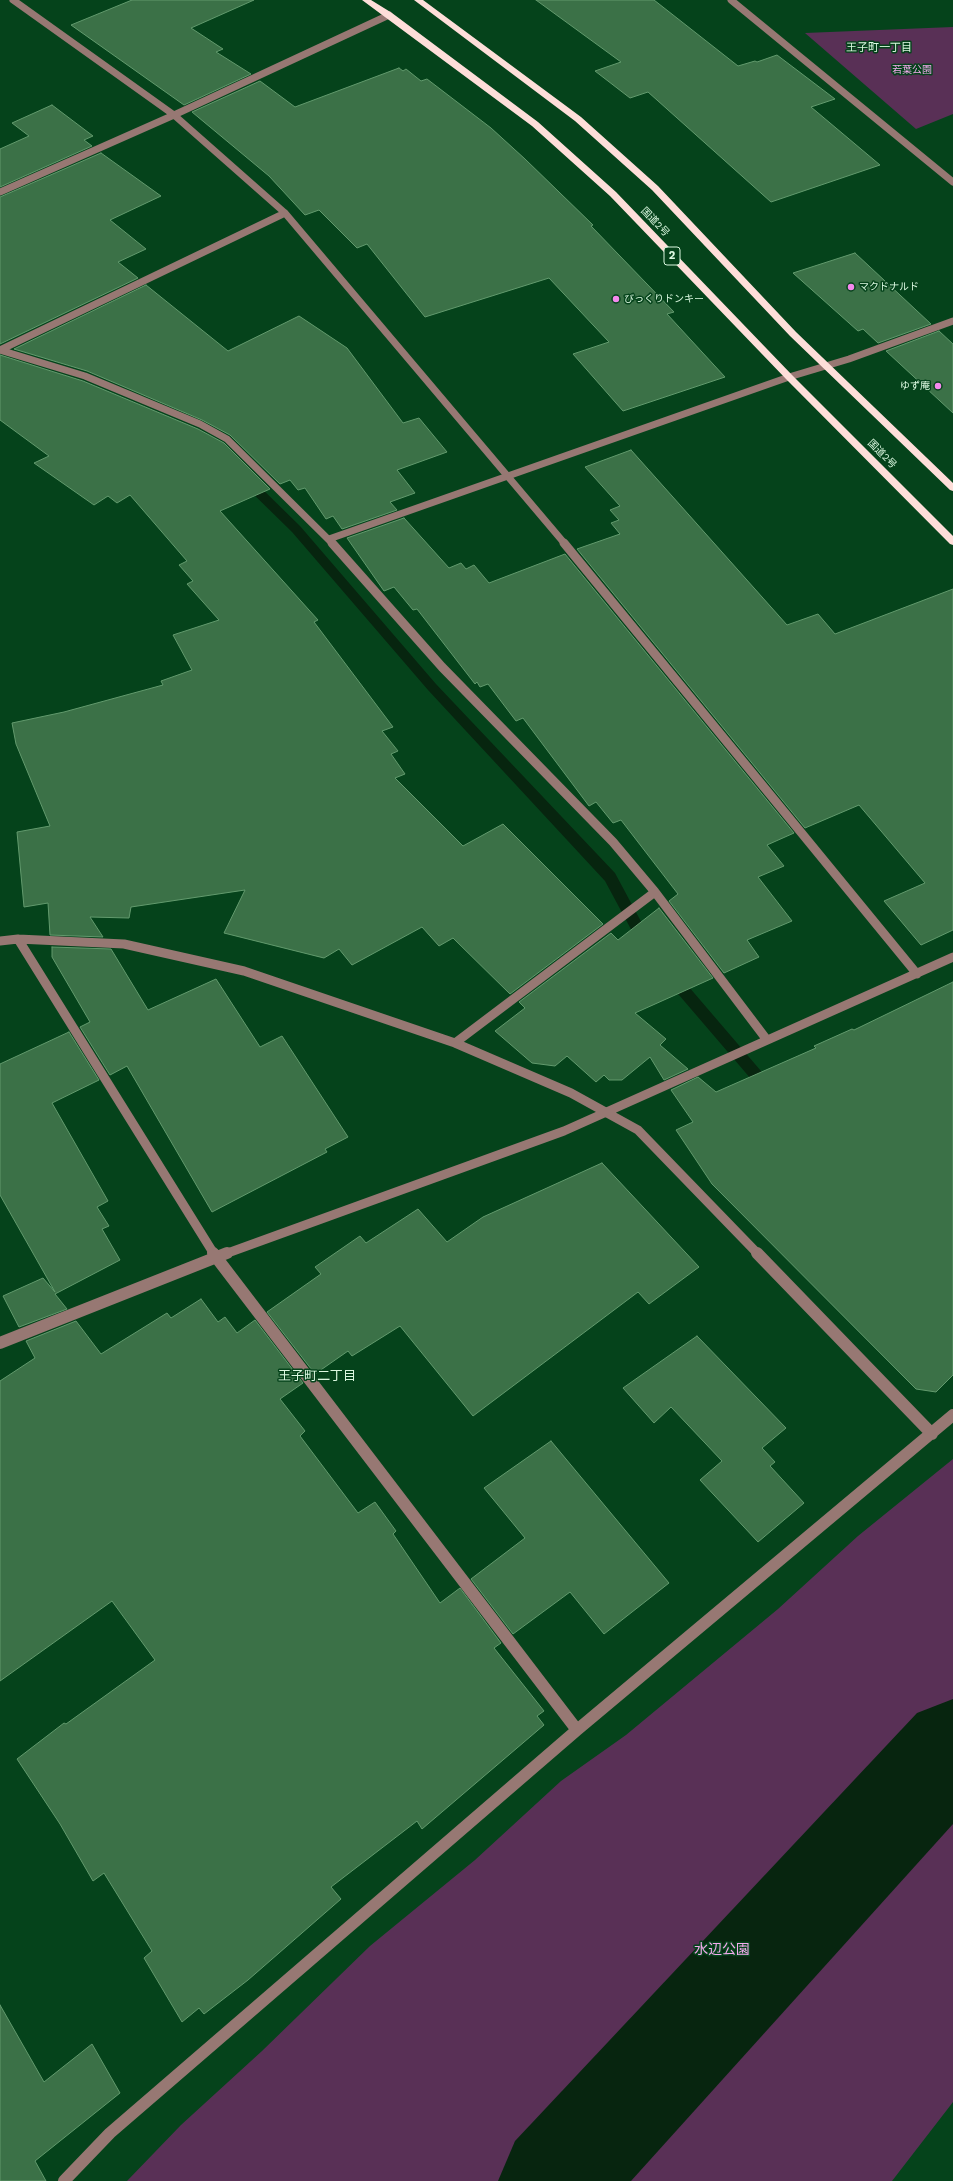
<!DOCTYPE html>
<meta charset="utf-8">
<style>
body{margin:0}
canvas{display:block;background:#05431b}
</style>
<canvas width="953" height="2181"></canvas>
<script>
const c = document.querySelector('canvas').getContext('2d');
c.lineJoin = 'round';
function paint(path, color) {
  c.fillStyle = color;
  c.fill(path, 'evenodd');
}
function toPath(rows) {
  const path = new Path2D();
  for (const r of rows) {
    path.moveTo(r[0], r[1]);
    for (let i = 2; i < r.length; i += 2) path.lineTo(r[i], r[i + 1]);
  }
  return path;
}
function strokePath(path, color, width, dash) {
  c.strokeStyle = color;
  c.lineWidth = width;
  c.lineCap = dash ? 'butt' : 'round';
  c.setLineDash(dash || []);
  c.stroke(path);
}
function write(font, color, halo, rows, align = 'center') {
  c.font = font + ' "Work Sans","Noto Sans JP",sans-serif';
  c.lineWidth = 3;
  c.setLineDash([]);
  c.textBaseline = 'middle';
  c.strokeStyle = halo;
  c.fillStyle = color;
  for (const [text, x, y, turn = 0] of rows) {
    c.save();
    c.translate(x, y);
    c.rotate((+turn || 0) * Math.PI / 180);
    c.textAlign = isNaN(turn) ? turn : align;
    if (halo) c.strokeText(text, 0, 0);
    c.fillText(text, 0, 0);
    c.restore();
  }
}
paint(toPath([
 [953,27,953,114,916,129,805,33],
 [953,1459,953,2102,892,2181,127,2181,181,2125,262,2051,370,1946,475,1860,561,1781,626,1735,778,1609,858,1536]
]), '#593056');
paint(toPath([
 [247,477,251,478,300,526,436,684,615,873,652,942,650,946,645,947,640,946,605,881,428,690,292,532,243,484,241,481,247,477],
 [672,972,677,973,773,1085,775,1089,773,1093,768,1095,763,1093,667,981,665,977,667,973,672,972]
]), '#07250f');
paint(toPath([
 [953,1699,953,1824,631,2181,498,2181,515,2141,917,1713,953,1699]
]), '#07250f');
const building = toPath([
 [132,0,254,0,191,28,223,49,216,52,251,74,184,105,71,25,132,0],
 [536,0,654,0,738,66,755,61,757,62,777,55,835,99,811,107,880,165,771,202,648,92,630,98,595,71,621,62,536,0],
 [399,68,403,71,406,69,421,81,427,79,491,128,525,159,593,225,591,226,674,312,667,314,725,377,623,411,573,354,609,342,549,278,425,317,367,244,357,248,319,210,305,215,269,176,192,112,260,81,295,107,399,68],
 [52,105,93,136,84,140,92,146,0,187,0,149,29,136,12,123,52,105],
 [101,153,161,196,110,220,146,249,118,262,138,278,0,344,0,197,101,153],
 [855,253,885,281,931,324,878,343,863,329,858,331,793,273,855,253],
 [146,285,228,351,299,316,347,348,403,423,419,418,447,452,397,470,415,493,390,502,397,510,342,529,333,516,326,519,305,488,298,490,290,480,280,484,230,435,202,420,87,371,14,349,146,285],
 [939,331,953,344,953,413,886,351,939,331],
 [0,355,83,381,198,429,224,443,270,489,220,511,318,620,314,622,393,727,382,731,398,751,391,754,405,774,395,778,463,846,503,824,603,924,510,994,453,938,439,946,422,927,352,965,339,949,324,958,224,933,245,890,131,907,129,918,90,917,103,937,50,935,48,903,24,907,17,832,50,826,16,744,12,723,64,712,163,685,161,681,192,670,173,635,219,620,187,584,193,581,179,565,187,561,130,495,117,503,108,496,94,505,34,463,49,456,0,420,0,355],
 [631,450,787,625,818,614,835,634,953,589,953,930,921,945,884,901,925,883,859,805,805,828,577,549,620,534,611,523,619,520,610,510,620,506,585,467,631,450],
 [404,518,449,568,461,563,466,569,474,565,489,583,565,554,794,833,767,845,784,866,758,877,792,921,747,940,759,957,724,973,669,901,678,894,621,820,613,823,596,802,589,806,523,718,516,721,488,684,480,687,477,682,475,684,417,609,413,610,394,587,384,591,347,538,404,518],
 [659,908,713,978,635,1013,666,1039,660,1045,688,1069,664,1080,650,1057,622,1080,609,1080,604,1075,596,1082,567,1056,555,1066,532,1063,495,1031,525,1008,519,1002,611,933,618,940,659,908],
 [52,947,111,949,148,1010,216,979,260,1047,282,1036,348,1137,325,1149,327,1152,212,1212,127,1066,110,1075,80,1027,90,1022,52,957,52,947],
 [953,982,953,1375,936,1392,916,1389,712,1184,676,1130,693,1122,671,1090,698,1077,716,1092,816,1048,814,1046,852,1029,854,1030,953,982],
 [69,1032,99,1080,52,1103,108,1201,97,1207,109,1226,102,1229,120,1260,55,1294,67,1309,19,1327,3,1296,43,1278,55,1292,0,1195,0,1064,69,1032],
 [602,1163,699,1267,649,1304,638,1292,473,1416,400,1326,352,1356,348,1351,315,1374,267,1312,321,1274,315,1267,360,1236,366,1243,418,1209,447,1242,483,1217,602,1163],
 [201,1299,218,1322,225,1317,237,1333,255,1320,303,1383,280,1399,305,1431,300,1436,358,1513,375,1502,396,1531,393,1534,440,1603,460,1588,501,1643,494,1648,544,1711,537,1716,544,1725,422,1829,417,1821,331,1887,341,1899,248,1980,204,2014,199,2008,182,2022,144,1958,152,1951,104,1873,93,1881,60,1824,17,1759,64,1723,66,1724,155,1660,112,1601,0,1681,0,1381,35,1358,26,1341,76,1321,101,1354,167,1313,171,1318,201,1299],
 [697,1336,786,1428,762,1448,775,1462,770,1466,804,1503,758,1542,700,1480,722,1461,671,1407,654,1423,623,1388,697,1336],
 [551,1441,669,1583,604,1634,570,1592,513,1634,471,1579,525,1538,484,1488,551,1441],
 [0,2005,44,2082,92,2044,120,2093,35,2161,46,2181,0,2181,0,2005]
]);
paint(building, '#3b7147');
strokePath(building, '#629a6d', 1);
strokePath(toPath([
 [13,0,174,115,285,213,565,544],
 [731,0,953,182],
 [0,192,174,115,389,15],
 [0,350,85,376,200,424,227,439,333,544],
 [0,350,285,213],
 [329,539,789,377,849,359,953,321]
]), '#977873', 7);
strokePath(toPath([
 [332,543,442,667,613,842,655,892,767,1040],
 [564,543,917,974],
 [18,939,214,1254],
 [0,941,18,939,124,944,244,971,455,1043,571,1093,638,1130,758,1254],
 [455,1043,655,892],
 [225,1254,564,1131,953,957]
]), '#977873', 9);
strokePath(toPath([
 [213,1253,577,1730],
 [757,1253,932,1434],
 [0,1343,227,1253],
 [64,2181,110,2133,577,1730,953,1415]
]), '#977873', 12);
paint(toPath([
 [362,0,371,0,392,13,538,122,616,192,792,375,953,536,953,545,950,544,786,379,610,196,532,126,362,0],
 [414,0,423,0,581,117,658,186,796,332,953,483,953,491,950,490,790,336,652,190,575,121,414,0]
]), '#feded9');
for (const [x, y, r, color] of [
 [851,287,4,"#f589ee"],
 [616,299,4,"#f589ee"],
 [938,386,4,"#f589ee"]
]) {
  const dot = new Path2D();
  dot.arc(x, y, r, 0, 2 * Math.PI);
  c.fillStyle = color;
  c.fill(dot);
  strokePath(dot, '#05431b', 1.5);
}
write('10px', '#f4abee', '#05431b', [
 ["若葉公園",912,70]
]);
write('10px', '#dbf8e0', '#05431b', [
 ["国道2号",655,222,46],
 ["国道2号",882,454,45]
]);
write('10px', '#dbf8e0', '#05431b', [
 ["マクドナルド",859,287],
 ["びっくりドンキー",624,299],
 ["ゆず庵",930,386,"right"]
], 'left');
write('11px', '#dbf8e0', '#05431b', [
 ["王子町一丁目",879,48]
]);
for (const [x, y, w] of [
 [672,256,16]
]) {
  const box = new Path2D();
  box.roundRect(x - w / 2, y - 9, w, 18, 3);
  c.fillStyle = '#05431b';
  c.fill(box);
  strokePath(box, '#dbf8e0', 1);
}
write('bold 11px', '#dbf8e0', null, [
 ["2",672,256]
]);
write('13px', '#dbf8e0', '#05431b', [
 ["王子町二丁目",317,1376]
]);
write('14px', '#f4abee', '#05431b', [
 ["水辺公園",722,1950]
]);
</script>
